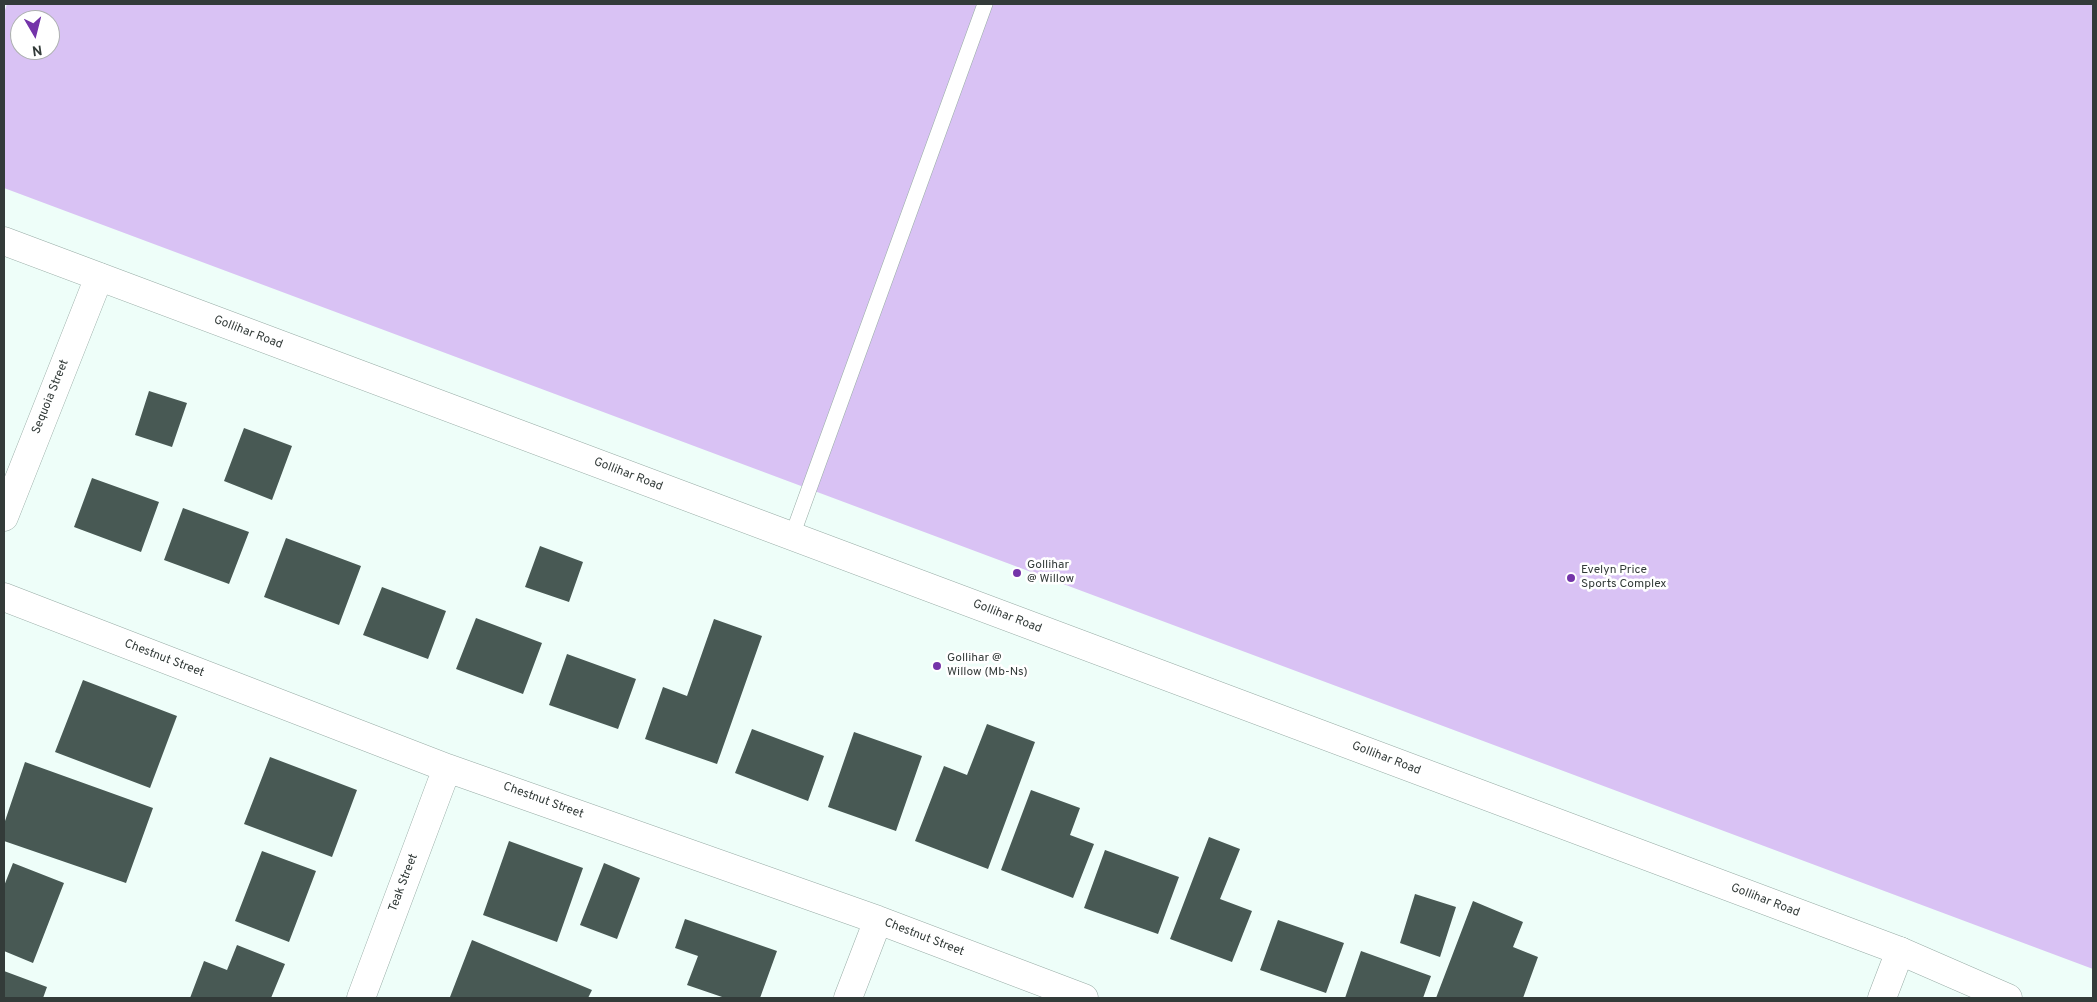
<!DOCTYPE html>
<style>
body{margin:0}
#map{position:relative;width:2097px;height:1002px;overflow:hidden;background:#eefef9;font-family:Overpass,sans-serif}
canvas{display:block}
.frame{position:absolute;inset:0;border:5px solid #333b39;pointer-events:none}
.north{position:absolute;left:10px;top:10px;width:50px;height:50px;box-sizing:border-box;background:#fff;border:1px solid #adb1b0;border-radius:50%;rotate:172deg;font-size:14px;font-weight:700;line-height:20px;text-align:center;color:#333b39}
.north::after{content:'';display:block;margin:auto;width:18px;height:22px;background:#7434a9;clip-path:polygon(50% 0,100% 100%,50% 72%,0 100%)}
</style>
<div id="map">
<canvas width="2097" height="1002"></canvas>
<div class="frame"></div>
<div class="north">N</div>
</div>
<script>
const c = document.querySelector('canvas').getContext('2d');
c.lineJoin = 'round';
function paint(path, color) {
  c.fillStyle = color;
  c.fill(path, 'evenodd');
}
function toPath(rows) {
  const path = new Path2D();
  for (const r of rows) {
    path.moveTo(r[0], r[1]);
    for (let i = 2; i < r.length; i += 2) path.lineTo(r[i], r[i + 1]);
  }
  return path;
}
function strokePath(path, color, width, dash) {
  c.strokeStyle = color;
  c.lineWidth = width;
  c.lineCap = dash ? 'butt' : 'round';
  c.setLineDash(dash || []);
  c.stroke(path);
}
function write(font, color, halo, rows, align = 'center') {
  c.font = font + ' Overpass,sans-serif';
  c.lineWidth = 5;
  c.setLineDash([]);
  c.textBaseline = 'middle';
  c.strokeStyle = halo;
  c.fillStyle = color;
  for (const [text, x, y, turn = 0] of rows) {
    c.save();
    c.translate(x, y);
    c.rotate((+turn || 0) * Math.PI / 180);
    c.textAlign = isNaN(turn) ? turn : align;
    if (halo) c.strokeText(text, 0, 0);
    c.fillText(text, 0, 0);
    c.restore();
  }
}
paint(toPath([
 [7,4,2093,4,2093,969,4,188,4,13],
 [20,20,50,20,50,50,20,50]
]), '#d9c2f4');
paint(toPath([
 [149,391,187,403,172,447,135,435],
 [244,428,292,446,272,500,224,481],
 [92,478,159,502,141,552,74,527],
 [183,508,249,532,229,584,164,560],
 [286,538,361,566,339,625,264,597],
 [540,546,583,562,569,602,525,587],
 [382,587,446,611,428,659,363,635],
 [476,618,542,643,523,694,456,669],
 [714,619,762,636,717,764,645,739,663,687,687,696],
 [567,654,636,679,618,729,549,705],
 [83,680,177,716,150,788,55,752],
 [987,724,1035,742,988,869,915,841,944,766,967,775],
 [752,729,824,756,808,801,735,773],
 [854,732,922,756,896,831,828,807],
 [270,757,357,790,332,857,244,824],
 [25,762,153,808,126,883,4,841,4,824],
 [1031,790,1080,808,1070,835,1094,844,1073,898,1001,870],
 [1209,837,1240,849,1220,899,1252,911,1232,962,1170,939],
 [509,841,583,868,557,942,483,915],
 [1105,850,1179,877,1158,934,1084,908],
 [262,851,316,871,289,942,235,921],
 [13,863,64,883,33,963,4,951,4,886],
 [604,863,640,878,617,939,580,925],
 [1415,894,1456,907,1440,957,1400,943],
 [1473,901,1523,922,1513,947,1538,957,1523,998,1436,998],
 [685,919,777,951,760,998,725,998,687,985,698,956,675,948],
 [1278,920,1344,943,1326,993,1260,970],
 [472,940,592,990,588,998,450,997],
 [237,945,285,964,271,998,190,998,204,961,227,970],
 [1361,951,1431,976,1423,998,1345,998],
 [4,971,47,987,43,998,4,998]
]), '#485954');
const lane = toPath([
 [792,536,985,4]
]);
const street = toPath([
 [4,517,99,277],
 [4,597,447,768,878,920,1084,998],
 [361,998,447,768],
 [848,998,878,920],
 [1882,998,1900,951]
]);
const secondary = toPath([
 [4,241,1900,951,2008,998]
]);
strokePath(lane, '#98aca6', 16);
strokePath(street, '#98aca6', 29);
strokePath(secondary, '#98aca6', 29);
strokePath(lane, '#fff', 15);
strokePath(street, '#fff', 28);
strokePath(secondary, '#fff', 28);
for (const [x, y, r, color] of [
 [1017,573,5,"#7434a9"],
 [1571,578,5,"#7434a9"],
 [937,666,5,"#7434a9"]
]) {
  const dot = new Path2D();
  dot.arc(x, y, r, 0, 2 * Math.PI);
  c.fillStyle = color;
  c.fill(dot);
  strokePath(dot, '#fff', 2);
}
write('12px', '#333b39', '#fff', [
 ["Gollihar Road",248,333,21],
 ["Sequoia Street",51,397,-68],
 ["Gollihar Road",628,475,21],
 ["Gollihar Road",1007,617,21],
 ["Chestnut Street",164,659,21],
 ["Gollihar Road",1386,759,21],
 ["Chestnut Street",543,801,20],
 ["Teak Street",404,883,-69],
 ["Gollihar Road",1765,901,21],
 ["Chestnut Street",924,938,21]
]);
write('12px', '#333b39', '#fff', [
 ["Gollihar",1027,566],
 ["@ Willow",1027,580],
 ["Evelyn Price",1581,571],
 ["Sports Complex",1581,585],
 ["Gollihar @",947,659],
 ["Willow (Mb-Ns)",947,673]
], 'left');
</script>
